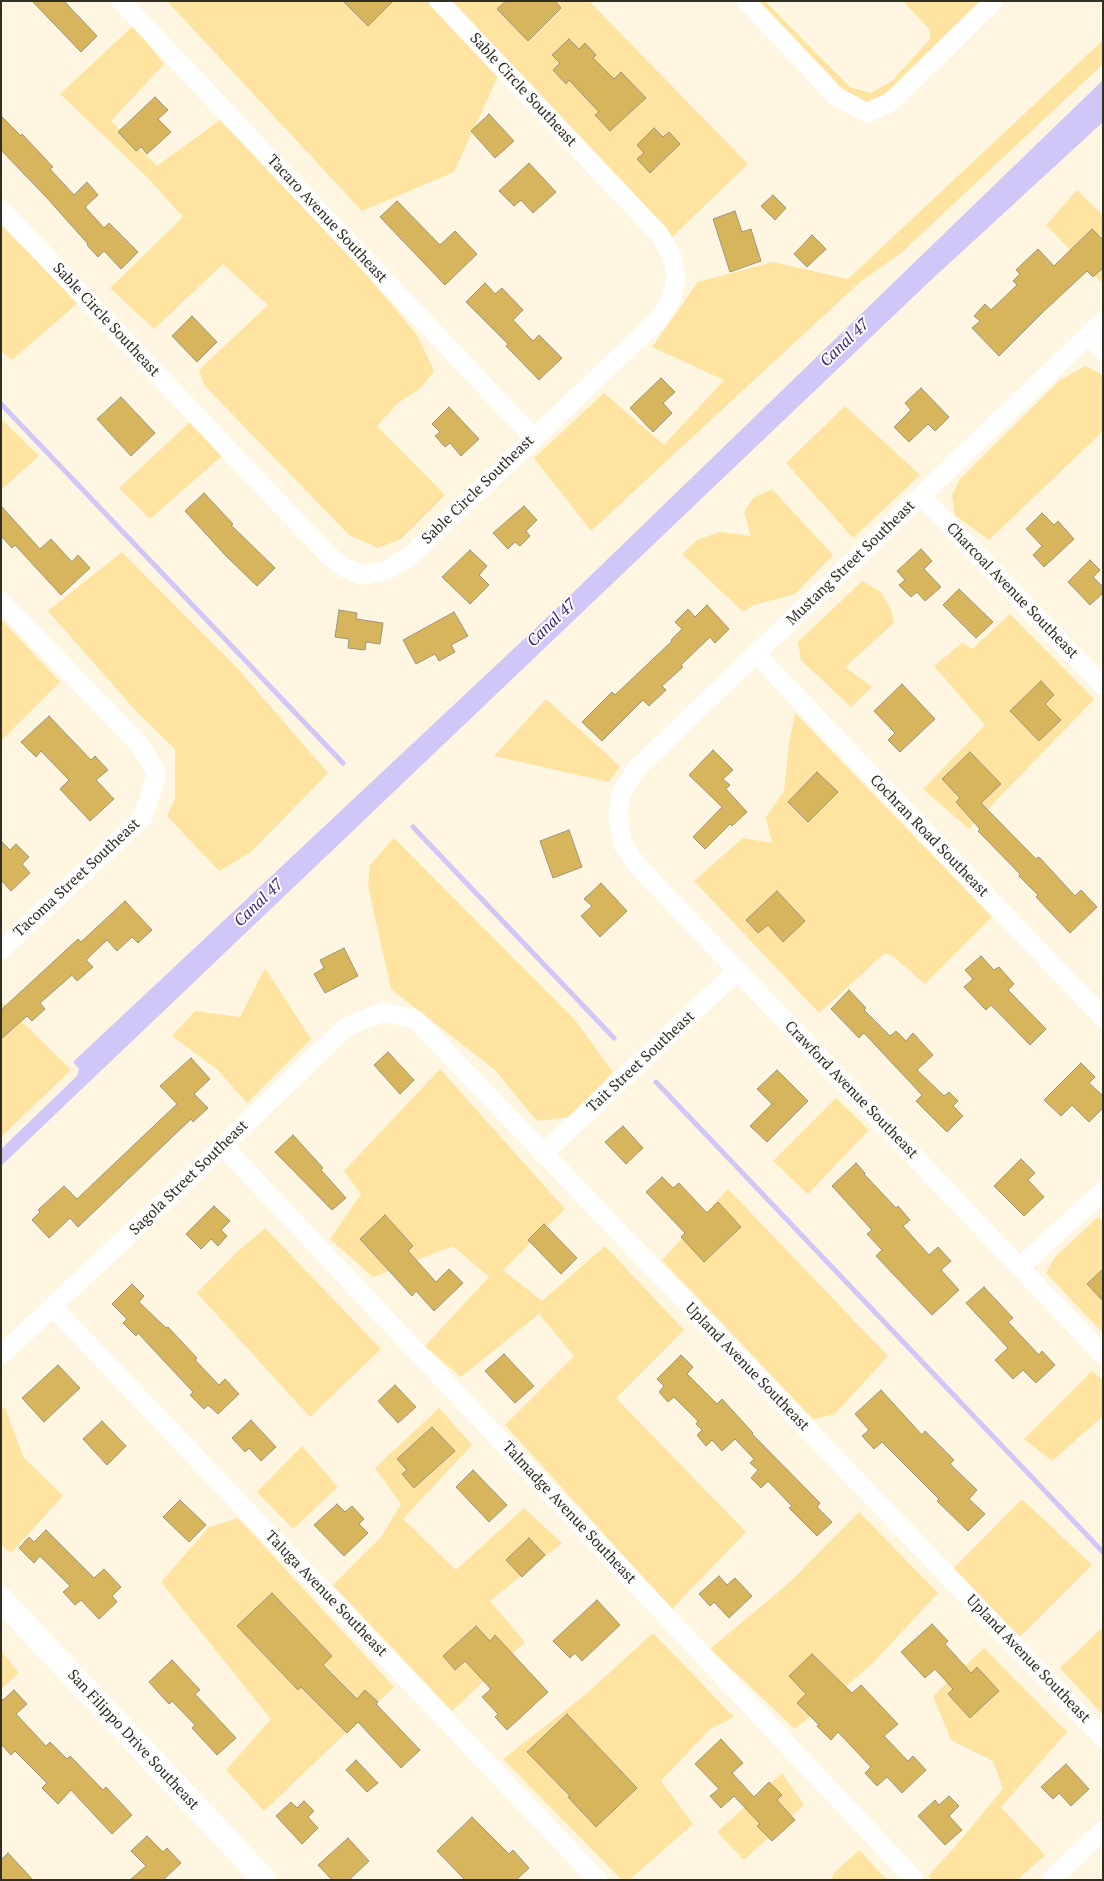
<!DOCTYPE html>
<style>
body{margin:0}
#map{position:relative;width:1104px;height:1881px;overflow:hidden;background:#fef6e1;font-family:"PT Serif",serif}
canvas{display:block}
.frame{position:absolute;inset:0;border:2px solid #312e24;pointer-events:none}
</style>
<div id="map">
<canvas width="1104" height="1881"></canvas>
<div class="frame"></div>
</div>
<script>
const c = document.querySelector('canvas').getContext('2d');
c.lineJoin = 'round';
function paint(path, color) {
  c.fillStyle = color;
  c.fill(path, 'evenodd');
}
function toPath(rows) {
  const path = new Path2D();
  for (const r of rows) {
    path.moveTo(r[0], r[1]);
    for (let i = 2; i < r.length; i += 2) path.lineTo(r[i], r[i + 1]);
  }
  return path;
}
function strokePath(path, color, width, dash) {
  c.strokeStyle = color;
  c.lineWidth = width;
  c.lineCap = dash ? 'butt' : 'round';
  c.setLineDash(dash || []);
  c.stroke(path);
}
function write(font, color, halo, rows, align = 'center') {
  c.font = font + ' "PT Serif",serif';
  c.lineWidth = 4;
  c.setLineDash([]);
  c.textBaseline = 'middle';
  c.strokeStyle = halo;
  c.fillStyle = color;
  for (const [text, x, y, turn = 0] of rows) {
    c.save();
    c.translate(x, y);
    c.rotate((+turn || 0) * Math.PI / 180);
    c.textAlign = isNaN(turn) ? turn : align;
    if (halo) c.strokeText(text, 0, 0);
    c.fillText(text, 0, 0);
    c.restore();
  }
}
paint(toPath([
 [167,1,427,1,498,76,454,172,362,211],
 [450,1,589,1,748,164,672,237],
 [758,1,765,1,850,87,870,93,891,82,930,39,930,30,903,1,980,1,885,94,867,102,841,89],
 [134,25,164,64,111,121,157,166,220,120,338,240,417,335,434,371,421,388,399,402,377,426,445,495,401,539,378,548,349,535,205,386,199,370,268,305,223,264,154,329,110,288,183,217,147,177,60,94],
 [1103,40,1103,64,901,253,860,282,591,531,534,458,604,393,664,445,724,380,652,347,698,282,773,262,848,279],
 [1077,190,1103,215,1103,284,1046,225],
 [1,225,78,303,12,360,1,351],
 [1085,366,1103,375,1103,431,989,540,955,515,952,496,960,479,1059,381],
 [845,406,920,475,853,538,786,463],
 [1,419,39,456,1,490],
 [191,421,223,455,150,519,119,488],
 [772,489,833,555,795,594,754,605,743,612,682,554,697,540,720,532,751,536,744,512,753,498],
 [122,552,238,669,328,773,251,852,219,871,167,816,175,799,175,749,137,712,48,611],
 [862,581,881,592,891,610,894,623,845,667,872,687,851,707,801,660,798,642],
 [1010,614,1094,699,969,829,923,789,985,725,934,666,962,643,972,649],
 [1,619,60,682,1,741],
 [546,699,620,766,609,782,494,756],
 [795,713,992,917,925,984,895,958,885,953,819,1013,694,881,743,838,772,843,766,817,784,791,789,744],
 [394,838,575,1020,613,1072,570,1117,537,1121,495,1070,391,989,368,886,370,865],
 [265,968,311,1039,247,1103,217,1069,172,1036,195,1011,240,1017],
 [1,1001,71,1070,1,1137],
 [440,1069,565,1209,503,1270,542,1301,605,1246,684,1330,616,1398,746,1532,672,1609,505,1425,574,1356,539,1314,461,1377,425,1346,489,1277,453,1246,373,1277,330,1239,361,1194,344,1171],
 [836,1098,869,1130,808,1194,773,1161],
 [728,1189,888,1356,835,1414,813,1419,662,1260],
 [1098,1217,1103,1221,1103,1333,1046,1273,1055,1257],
 [265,1228,381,1349,310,1417,197,1293,237,1252],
 [1092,1371,1103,1380,1103,1416,1052,1461,1024,1439],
 [1,1407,5,1408,24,1458,63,1496,11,1553,1,1545],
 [439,1408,472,1445,403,1519,456,1570,524,1508,562,1543,490,1601,525,1642,452,1711,333,1585,381,1537,401,1504,375,1468],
 [302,1446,338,1487,293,1529,257,1492],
 [1022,1499,1092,1565,1020,1637,952,1570],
 [859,1512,938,1593,871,1665,795,1729,710,1649,790,1582],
 [238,1518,394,1687,264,1811,226,1770,271,1719,161,1582,209,1527],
 [1103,1627,1103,1715,1060,1668],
 [653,1633,734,1717,710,1729,661,1781,693,1824,629,1880,622,1880,503,1759,585,1695],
 [984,1648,1067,1732,1001,1807,1045,1855,1017,1880,932,1880,928,1876,953,1849,1003,1789,993,1761,951,1740,933,1696],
 [1,1650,19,1673,1,1689],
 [782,1773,804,1805,744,1860,717,1832],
 [859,1850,887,1880,831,1880,834,1873]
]), '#fee4a0');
paint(toPath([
 [1103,80,1103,122,930,281,1,1166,1,1149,77,1076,79,1069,73,1062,555,610]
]), '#d0c6f8');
strokePath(toPath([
 [1,404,343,763],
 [413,827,614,1038],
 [656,1082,1103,1552]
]), '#d0c6f8', 5);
const building = toPath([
 [32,1,64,1,97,36,81,52,32,1],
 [343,1,393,1,368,26,343,1],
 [506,1,555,1,561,8,528,41,497,9,506,1],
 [569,39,579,49,585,43,596,55,593,58,614,79,621,72,646,98,610,131,595,115,599,112,569,80,566,84,553,70,560,63,552,55,569,39],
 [155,97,168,110,158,119,171,132,147,154,141,147,136,151,118,132,155,97],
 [489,114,514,141,495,158,471,131,489,114],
 [1,116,21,136,22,134,53,167,50,169,74,195,87,182,98,195,85,207,104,228,109,223,138,252,121,269,104,251,98,257,87,245,88,244,47,198,1,150,1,116],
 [654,128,663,137,669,132,680,144,650,173,637,159,644,153,637,145,654,128],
 [529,163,556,192,533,213,521,200,514,206,499,191,529,163],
 [773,195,786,208,775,220,761,206,773,195],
 [397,201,440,245,455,231,477,254,445,285,380,217,397,201],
 [735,211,742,232,751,229,761,261,730,272,713,219,735,211],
 [1092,229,1103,240,1103,268,1093,277,1087,271,1042,313,999,356,972,328,980,321,974,316,985,304,991,310,1017,285,1013,281,1020,274,1016,270,1038,249,1054,266,1092,229],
 [812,235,826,249,807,267,794,254,812,235],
 [485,283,495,294,502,288,523,310,513,320,533,341,539,335,562,358,539,380,506,346,508,344,466,302,485,283],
 [192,316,217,342,197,362,172,336,192,316],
 [661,378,675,392,663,403,672,413,653,432,630,408,661,378],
 [921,388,949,417,935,431,928,424,909,442,894,427,911,410,905,403,921,388],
 [121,397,155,433,131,456,97,419,121,397],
 [449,407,479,439,461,456,450,443,445,447,435,436,440,432,432,424,449,407],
 [204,493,233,524,231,525,275,568,257,586,226,556,185,511,204,493],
 [1,506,40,549,51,539,72,562,78,555,90,568,61,595,15,545,12,548,1,536,1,506],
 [524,506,537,520,526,531,530,536,520,546,515,542,508,549,493,533,524,506],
 [1042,513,1054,525,1058,521,1074,539,1044,567,1033,555,1042,546,1026,529,1042,513],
 [921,549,932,561,924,569,941,587,925,601,917,592,911,597,899,585,905,580,897,571,921,549],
 [470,550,487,566,479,575,489,585,470,604,442,577,470,550],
 [1090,560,1100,570,1093,577,1103,587,1103,593,1090,605,1068,582,1090,560],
 [959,589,993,622,976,638,943,605,959,589],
 [707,605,729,629,715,643,710,637,681,665,683,667,662,686,666,690,649,706,643,700,602,741,582,722,612,692,615,695,672,641,671,640,682,629,675,622,688,609,695,617,707,605],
 [339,610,357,613,356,619,383,623,380,644,366,642,365,650,348,648,349,639,335,637,339,610],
 [454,612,468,636,451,645,455,652,439,661,435,654,416,664,403,640,454,612],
 [1041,681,1054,695,1045,704,1061,720,1039,741,1010,711,1041,681],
 [902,684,935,719,900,752,888,740,895,733,874,711,902,684],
 [49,716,91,760,95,756,108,770,96,780,114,799,90,821,60,789,69,780,41,751,36,757,21,742,49,716],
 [713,750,733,770,723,779,730,785,726,789,747,812,732,826,730,824,705,849,693,837,722,807,689,775,713,750],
 [970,752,1001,784,981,803,1036,859,1039,857,1075,896,1081,890,1097,907,1070,933,1036,897,1038,895,1019,876,1020,874,978,831,980,829,956,802,960,798,942,779,970,752],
 [817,772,838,792,808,822,788,802,817,772],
 [569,830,582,867,553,878,540,841,569,830],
 [1,841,10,850,16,844,29,857,22,864,30,873,11,891,1,880,1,841],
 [601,883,627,911,600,937,581,916,592,906,584,899,601,883],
 [777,891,805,921,783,942,768,925,758,933,746,920,777,891],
 [125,901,152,930,138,943,132,937,117,951,107,940,86,960,93,967,77,981,72,975,40,1003,45,1009,32,1021,27,1016,1,1039,1,1010,78,939,81,942,125,901],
 [344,948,358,976,325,993,314,974,324,968,320,960,344,948],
 [981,956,994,970,999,967,1014,984,1008,990,1046,1029,1030,1045,991,1005,986,1010,964,987,973,979,965,970,981,956],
 [849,990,866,1008,864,1010,890,1036,896,1031,906,1041,913,1033,933,1055,917,1070,944,1096,949,1092,958,1101,953,1106,963,1116,947,1132,916,1101,922,1095,864,1033,859,1038,831,1009,849,990],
 [388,1052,414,1080,400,1094,374,1065,388,1052],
 [191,1058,210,1079,194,1094,208,1108,193,1122,191,1119,78,1227,70,1218,49,1238,32,1220,40,1212,38,1210,64,1186,77,1199,177,1104,160,1086,191,1058],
 [1081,1063,1095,1077,1089,1083,1103,1096,1103,1108,1089,1122,1072,1105,1061,1116,1044,1100,1081,1063],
 [777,1070,808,1101,767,1142,750,1126,772,1104,757,1089,777,1070],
 [623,1126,643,1148,626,1164,605,1142,623,1126],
 [293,1135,323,1168,321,1170,346,1198,332,1210,275,1152,293,1135],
 [1021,1159,1035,1173,1028,1180,1044,1197,1024,1216,994,1186,1021,1159],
 [856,1163,865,1173,864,1174,896,1208,898,1206,910,1220,903,1226,929,1255,938,1247,951,1261,941,1270,959,1290,932,1315,876,1256,882,1250,867,1234,872,1230,832,1186,856,1163],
 [662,1177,673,1188,679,1183,707,1213,718,1202,741,1227,704,1262,681,1237,685,1233,646,1192,662,1177],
 [214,1206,230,1221,221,1230,227,1236,218,1246,211,1239,201,1249,186,1234,214,1206],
 [385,1215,413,1246,408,1251,436,1282,449,1269,463,1283,434,1311,416,1291,412,1296,360,1239,385,1215],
 [544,1224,577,1258,561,1274,528,1240,544,1224],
 [1103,1269,1103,1301,1087,1284,1103,1269],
 [132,1284,144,1296,139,1302,166,1328,168,1327,197,1358,195,1360,219,1385,225,1379,239,1394,218,1414,208,1405,204,1409,190,1395,193,1392,138,1333,136,1336,123,1323,127,1319,112,1304,132,1284],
 [984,1287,1013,1318,1008,1322,1039,1355,1042,1351,1055,1365,1036,1383,1023,1370,1013,1379,995,1360,1008,1348,966,1303,984,1287],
 [504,1354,534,1386,515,1403,485,1371,504,1354],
 [681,1355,693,1367,687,1374,717,1404,722,1399,753,1433,752,1434,820,1503,817,1507,832,1522,817,1536,789,1508,792,1506,768,1481,761,1488,751,1478,758,1470,750,1463,754,1459,735,1439,722,1451,712,1440,706,1446,697,1435,702,1430,696,1424,698,1421,674,1397,668,1402,659,1392,664,1386,657,1379,681,1355],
 [58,1365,80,1388,44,1422,22,1398,58,1365],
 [395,1385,416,1407,398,1423,378,1401,395,1385],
 [881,1390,922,1435,925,1431,954,1460,950,1464,977,1490,969,1499,985,1514,968,1531,937,1501,939,1499,882,1442,874,1449,862,1436,869,1430,855,1414,881,1390],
 [251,1420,276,1447,261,1461,249,1448,245,1452,232,1438,251,1420],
 [102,1421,126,1446,107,1465,83,1439,102,1421],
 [432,1427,455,1451,414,1488,402,1474,407,1470,397,1459,432,1427],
 [473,1470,507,1505,489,1522,456,1487,473,1470],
 [180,1500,206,1525,189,1542,163,1517,180,1500],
 [337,1504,345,1512,352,1506,364,1519,359,1524,368,1533,344,1556,314,1525,337,1504],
 [46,1530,94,1578,104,1569,121,1587,112,1596,117,1602,99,1619,81,1600,75,1605,63,1592,70,1586,40,1556,34,1563,19,1548,29,1537,34,1542,46,1530],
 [529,1538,545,1555,522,1577,506,1560,529,1538],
 [719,1576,727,1585,735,1578,752,1596,729,1618,714,1602,710,1606,699,1594,719,1576],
 [272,1593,332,1656,323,1665,357,1699,365,1690,378,1702,376,1704,420,1750,401,1768,358,1722,347,1733,301,1687,298,1690,237,1626,272,1593],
 [597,1600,620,1625,582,1661,575,1653,570,1658,553,1641,597,1600],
 [932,1624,948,1641,945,1644,971,1673,977,1667,999,1691,970,1718,948,1694,953,1689,935,1669,925,1678,901,1652,932,1624],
 [476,1626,490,1641,495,1635,548,1692,507,1730,495,1717,498,1714,482,1697,491,1689,465,1661,455,1670,443,1656,476,1626],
 [812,1654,852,1693,861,1685,898,1724,884,1736,908,1761,913,1756,926,1770,902,1793,887,1777,877,1786,865,1773,871,1767,838,1732,831,1740,817,1726,819,1725,797,1703,806,1694,789,1676,812,1654],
 [172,1660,200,1690,195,1694,236,1738,217,1755,192,1728,195,1725,172,1701,169,1704,149,1682,172,1660],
 [14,1690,27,1704,16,1714,46,1746,50,1742,67,1759,70,1756,103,1790,106,1787,132,1815,112,1834,71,1790,58,1804,42,1788,47,1783,15,1751,11,1755,1,1744,1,1698,3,1700,14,1690],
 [567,1714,637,1788,596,1827,568,1797,570,1796,527,1752,567,1714],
 [721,1739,743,1763,732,1773,754,1797,769,1782,782,1795,777,1800,795,1820,772,1841,757,1826,760,1824,734,1796,721,1808,710,1796,719,1789,695,1764,721,1739],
 [356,1760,378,1783,367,1792,346,1770,356,1760],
 [1066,1764,1089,1789,1071,1806,1059,1793,1053,1799,1041,1787,1066,1764],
 [949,1796,959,1806,949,1816,962,1830,945,1845,918,1816,935,1800,939,1805,949,1796],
 [304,1801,314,1811,308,1817,318,1828,302,1844,276,1816,291,1802,297,1808,304,1801],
 [472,1817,509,1854,513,1850,529,1868,516,1880,465,1880,437,1851,472,1817],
 [147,1836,163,1852,167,1848,181,1863,163,1880,130,1880,146,1866,131,1851,147,1836],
 [348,1838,369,1861,349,1880,332,1880,318,1865,348,1838],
 [8,1853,33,1880,1,1880,1,1860,8,1853]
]);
paint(building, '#d6b55c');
strokePath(building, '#9f957d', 1);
strokePath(toPath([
 [121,1,533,437],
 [746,1,836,96,867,113,891,102,994,1],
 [1,209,329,556,343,567,364,575,385,571,409,557,657,321,671,300,676,278,672,257,660,235,439,1],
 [1103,321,636,769,621,794,618,816,623,844,637,865,1103,1355],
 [1088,335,1103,351],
 [921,496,1103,686],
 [1,601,140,745,157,774,143,817,1,950],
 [756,654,1103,1018],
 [223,1146,915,1880],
 [543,1154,738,970],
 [1020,1267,1103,1191],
 [53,1307,598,1880],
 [1,1355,223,1146,346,1027,383,1012,415,1019,1103,1738],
 [1051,1880,1103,1830]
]), '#fff', 19);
strokePath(toPath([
 [1,1599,265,1880]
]), '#fff', 24);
write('15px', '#312e24', '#fff', [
 ["Sable Circle Southeast",523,90,47],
 ["Tacaro Avenue Southeast",327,219,47],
 ["Sable Circle Southeast",106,320,47],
 ["Sable Circle Southeast",478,490,-44],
 ["Mustang Street Southeast",851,563,-44],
 ["Charcoal Avenue Southeast",1012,591,46],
 ["Cochran Road Southeast",929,836,46],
 ["Tacoma Street Southeast",77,878,-43],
 ["Tait Street Southeast",641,1062,-43],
 ["Crawford Avenue Southeast",851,1090,46],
 ["Sagola Street Southeast",189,1178,-44],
 ["Upland Avenue Southeast",747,1367,46],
 ["Talmadge Avenue Southeast",569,1513,47],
 ["Taluga Avenue Southeast",326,1594,46],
 ["Upland Avenue Southeast",1028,1659,46],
 ["San Filippo Drive Southeast",133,1740,47]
]);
write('italic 16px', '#43227e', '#fff', [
 ["Canal 47",845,343,-44],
 ["Canal 47",552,623,-44],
 ["Canal 47",259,903,-44]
]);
</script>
